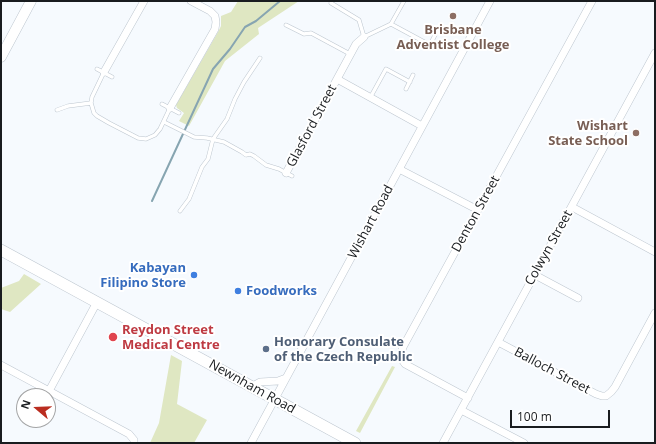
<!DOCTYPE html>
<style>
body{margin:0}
#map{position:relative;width:656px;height:444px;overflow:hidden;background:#f6fafe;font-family:"Open Sans",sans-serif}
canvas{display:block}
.frame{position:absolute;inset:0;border:2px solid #191c1f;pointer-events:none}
.north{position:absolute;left:16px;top:388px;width:40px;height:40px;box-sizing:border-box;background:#fff;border:1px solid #a3a4a5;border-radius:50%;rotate:289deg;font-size:11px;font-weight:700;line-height:16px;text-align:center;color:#191c1f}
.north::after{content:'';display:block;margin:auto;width:14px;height:18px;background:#ba2d20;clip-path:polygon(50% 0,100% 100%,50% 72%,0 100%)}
.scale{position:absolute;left:510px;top:410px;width:100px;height:18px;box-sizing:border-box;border:2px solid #191c1f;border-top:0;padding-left:5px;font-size:12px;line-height:14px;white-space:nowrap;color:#191c1f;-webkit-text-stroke:3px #fff;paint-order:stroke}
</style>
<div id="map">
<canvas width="656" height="444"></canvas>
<div class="frame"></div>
<div class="north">N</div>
<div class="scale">100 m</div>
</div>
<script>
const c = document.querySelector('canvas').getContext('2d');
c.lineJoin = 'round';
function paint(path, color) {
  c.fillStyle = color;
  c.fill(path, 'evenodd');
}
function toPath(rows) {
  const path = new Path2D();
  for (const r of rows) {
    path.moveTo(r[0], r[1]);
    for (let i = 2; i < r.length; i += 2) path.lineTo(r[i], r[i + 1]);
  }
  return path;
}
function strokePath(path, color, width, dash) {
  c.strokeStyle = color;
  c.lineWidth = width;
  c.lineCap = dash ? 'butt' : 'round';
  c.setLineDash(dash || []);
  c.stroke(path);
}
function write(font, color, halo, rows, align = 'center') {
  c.font = font + ' "Open Sans",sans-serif';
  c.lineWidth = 4;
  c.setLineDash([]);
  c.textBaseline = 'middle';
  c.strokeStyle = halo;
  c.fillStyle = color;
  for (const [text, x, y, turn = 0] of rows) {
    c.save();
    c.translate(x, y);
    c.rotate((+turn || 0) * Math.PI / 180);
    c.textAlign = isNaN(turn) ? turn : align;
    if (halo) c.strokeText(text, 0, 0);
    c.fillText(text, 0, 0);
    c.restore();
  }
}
paint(toPath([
 [238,1,299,1,258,28,259,34,225,61,189,126,179,121,184,113,177,108,176,105,218,32,221,26,221,16,231,12],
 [24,274,41,284,10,312,1,309,1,288,19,281],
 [171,355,182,361,177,404,207,420,194,443,150,443,159,423],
 [392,366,395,367,360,433,356,431]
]), '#dfe7c2');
strokePath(toPath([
 [152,201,213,69,230,49,245,27,256,21,280,1]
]), '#87a5b1', 2);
const lane = toPath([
 [331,3,359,20,364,37,391,24,430,45,435,35],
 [391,24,404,1],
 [286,25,304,34,311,33,350,54],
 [97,69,112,77],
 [104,72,92,97,91,103,94,113,97,116,109,123,138,138,146,139,155,135,160,129,170,108],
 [406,89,413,75],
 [370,98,386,69,410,82],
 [162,104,179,113],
 [57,110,68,106,91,103],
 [164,122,194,137,207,138,224,142,242,152,246,155,250,154,254,156,266,165,279,169,292,176],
 [180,211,189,199,202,167,208,159,213,139,227,119,235,99,244,82,260,58]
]);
const street = toPath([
 [104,72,144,1],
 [337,79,422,126],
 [170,108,215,29,216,22,215,16,210,11,191,1],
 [399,169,478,210],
 [286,173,356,44,364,37],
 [572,207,655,252],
 [535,275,578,298],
 [498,342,596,394,602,396,606,396,611,392,615,387,655,313],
 [1,365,129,434,134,440,134,443],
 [251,387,260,382,278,381,286,378],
 [49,391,97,302],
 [468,398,405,364,400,357,403,347,592,1],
 [461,410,524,443],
 [251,443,490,1],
 [443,443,655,53]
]);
const secondary = toPath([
 [1,57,31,1]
]);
const primary = toPath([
 [1,250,355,443]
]);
strokePath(lane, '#bdc6cf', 4.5);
strokePath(street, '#bdc6cf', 8);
strokePath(secondary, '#bdc6cf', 11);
strokePath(primary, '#bdc6cf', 12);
strokePath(lane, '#fff', 3.5);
strokePath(street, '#fff', 7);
strokePath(secondary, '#fff', 10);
strokePath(primary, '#fff', 11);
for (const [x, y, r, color] of [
 [453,16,4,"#8d6e63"],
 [636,133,4,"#8d6e63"],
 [194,275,4,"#3f7fe0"],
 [238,291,4,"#3f7fe0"],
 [113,337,5,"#e0444e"],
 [266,349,4,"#5c6f8a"]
]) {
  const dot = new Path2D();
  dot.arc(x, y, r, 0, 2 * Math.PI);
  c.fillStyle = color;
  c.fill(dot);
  strokePath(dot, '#fff', 1.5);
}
write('bold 13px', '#785e54', '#fff', [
 ["Brisbane",453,30],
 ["Adventist College",453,45],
 ["Wishart",628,126,"right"],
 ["State School",628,141,"right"]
]);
write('13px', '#191c1f', '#fff', [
 ["Glasford Street",312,126,-62],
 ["Denton Street",476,214,-61],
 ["Wishart Road",371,222,-62],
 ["Colwyn Street",549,248,-61],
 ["Balloch Street",552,371,28],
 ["Newnham Road",252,387,29]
]);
write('bold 13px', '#366cbe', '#fff', [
 ["Kabayan",186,268],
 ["Filipino Store",186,283],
 ["Foodworks",246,291,"left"]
], 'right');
write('bold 13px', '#be3a42', '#fff', [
 ["Reydon Street",122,330],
 ["Medical Centre",122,345]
], 'left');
write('bold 13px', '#4e5e75', '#fff', [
 ["Honorary Consulate",274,342],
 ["of the Czech Republic",274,357]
], 'left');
</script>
